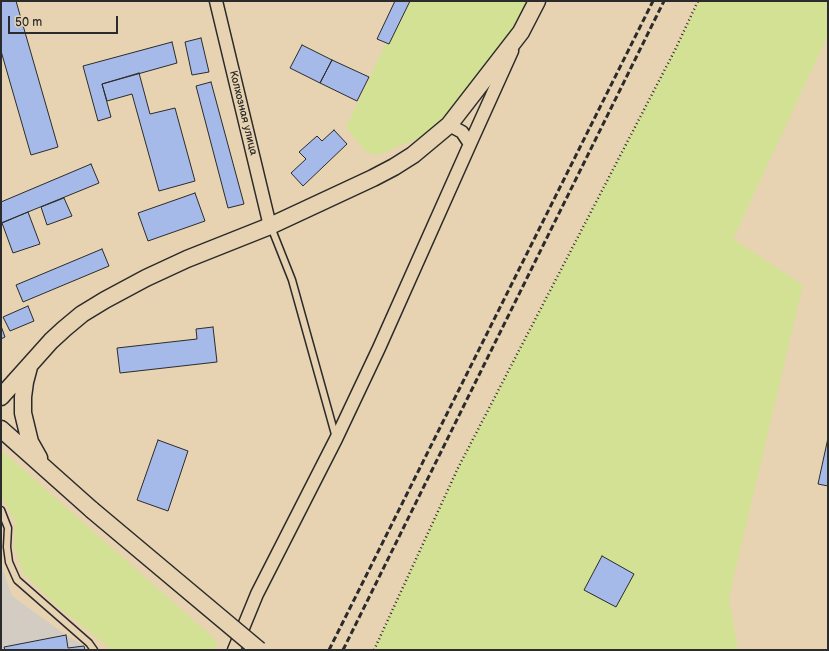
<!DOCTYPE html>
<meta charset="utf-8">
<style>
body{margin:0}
#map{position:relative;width:829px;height:651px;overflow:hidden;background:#e7d3b1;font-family:"Balsamiq Sans",sans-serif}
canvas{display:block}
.frame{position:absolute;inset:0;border:2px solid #2b2b2b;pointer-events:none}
.scale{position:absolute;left:8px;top:16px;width:110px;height:18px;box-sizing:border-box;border:2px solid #2b2b2b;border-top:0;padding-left:5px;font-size:12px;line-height:14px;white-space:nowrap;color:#2b2b2b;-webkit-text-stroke:3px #e7d3b1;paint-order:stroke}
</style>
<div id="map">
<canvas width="829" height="651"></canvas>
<div class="frame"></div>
<div class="scale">50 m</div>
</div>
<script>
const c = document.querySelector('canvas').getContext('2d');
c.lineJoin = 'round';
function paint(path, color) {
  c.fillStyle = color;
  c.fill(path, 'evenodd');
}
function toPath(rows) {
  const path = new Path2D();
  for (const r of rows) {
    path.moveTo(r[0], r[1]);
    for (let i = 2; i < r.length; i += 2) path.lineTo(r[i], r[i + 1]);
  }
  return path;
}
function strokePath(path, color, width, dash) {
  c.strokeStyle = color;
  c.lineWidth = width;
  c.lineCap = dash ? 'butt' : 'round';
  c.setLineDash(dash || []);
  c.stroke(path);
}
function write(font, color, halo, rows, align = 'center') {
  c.font = font + ' "Balsamiq Sans",sans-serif';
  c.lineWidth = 3;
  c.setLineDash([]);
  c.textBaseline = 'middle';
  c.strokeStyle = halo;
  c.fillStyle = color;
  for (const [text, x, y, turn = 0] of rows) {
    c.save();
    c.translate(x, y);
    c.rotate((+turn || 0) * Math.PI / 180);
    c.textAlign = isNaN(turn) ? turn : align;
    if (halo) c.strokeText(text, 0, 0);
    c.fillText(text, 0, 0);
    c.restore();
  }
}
paint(toPath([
 [1,564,12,596,66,635,84,646,85,650,1,650]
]), '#d3ccc2');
paint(toPath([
 [410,1,537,1,449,125,378,155,366,152,346,127,386,43,389,44],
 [699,1,828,1,828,35,733,239,803,285,729,597,738,650,374,650,458,468,675,50],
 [1,450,217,641,215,650,112,650,56,605,23,573,14,546,15,521,1,496]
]), '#d3e194');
const building = toPath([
 [1,1,16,1,58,147,31,155,1,51,1,1],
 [395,1,410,1,389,44,377,39,395,1],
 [201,38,209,72,192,75,185,42,201,38],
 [172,42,177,63,102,84,111,117,98,121,83,66,172,42],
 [302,45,332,60,320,83,290,68,302,45],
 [332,60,369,77,357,101,320,83,332,60],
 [139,73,150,114,175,108,195,181,159,191,132,94,107,101,102,84,139,73],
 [211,82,244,204,228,208,196,86,211,82],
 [334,130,347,144,303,186,291,173,306,159,299,152,317,136,322,141,334,130],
 [91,164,99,183,1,223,1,202,91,164],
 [195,193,205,221,148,241,138,213,195,193],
 [64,198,72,216,47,225,41,207,64,198],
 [28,212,40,244,13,253,2,223,28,212],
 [102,249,109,266,23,302,16,285,102,249],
 [28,306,34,321,10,331,3,317,28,306],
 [1,326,5,337,1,339,1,326],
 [213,327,217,362,120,373,117,348,197,339,196,329,213,327],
 [828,438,828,486,818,484,828,438],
 [158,440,188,451,168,511,137,500,158,440],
 [602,556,634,574,616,607,584,590,602,556],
 [66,635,68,648,84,646,85,650,5,650,4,647,66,635]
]);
paint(building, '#a5bae9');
strokePath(building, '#2b2b2b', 1);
const service = toPath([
 [271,227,292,280,336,438],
 [1,510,8,528,7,547,9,562,17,580,89,643,94,650]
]);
const minor = toPath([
 [216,1,270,226],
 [470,144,512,51],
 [234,650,257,594,336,439,379,348,470,144,462,132,449,125]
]);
const tertiary = toPath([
 [29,367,25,382,23,397,23,413,30,442,39,458],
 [1,397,51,341,64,329,82,314,105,300,146,278,187,259,270,226,373,178,394,167,413,155,449,125,521,32,537,1],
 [1,429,92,510]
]);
strokePath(service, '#2b2b2b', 9);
strokePath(minor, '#2b2b2b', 15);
strokePath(tertiary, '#2b2b2b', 19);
strokePath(toPath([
 [374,650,458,468,675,50,698,1]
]), '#2b2b2b', 2.5, [1, 3]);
strokePath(service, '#e7d3b1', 6);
strokePath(minor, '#e7d3b1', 12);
strokePath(tertiary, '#e7d3b1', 16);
strokePath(toPath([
 [329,650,653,1],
 [343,650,664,1]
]), '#2b2b2b', 3, [6, 3]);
const tertiaryBridge = toPath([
 [92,510,259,650]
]);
strokePath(tertiaryBridge, '#2b2b2b', 19, []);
strokePath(tertiaryBridge, '#e7d3b1', 16);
write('11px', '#2b2b2b', '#e7d3b1', [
 ["Колхозная улица",243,113,76]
]);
</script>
